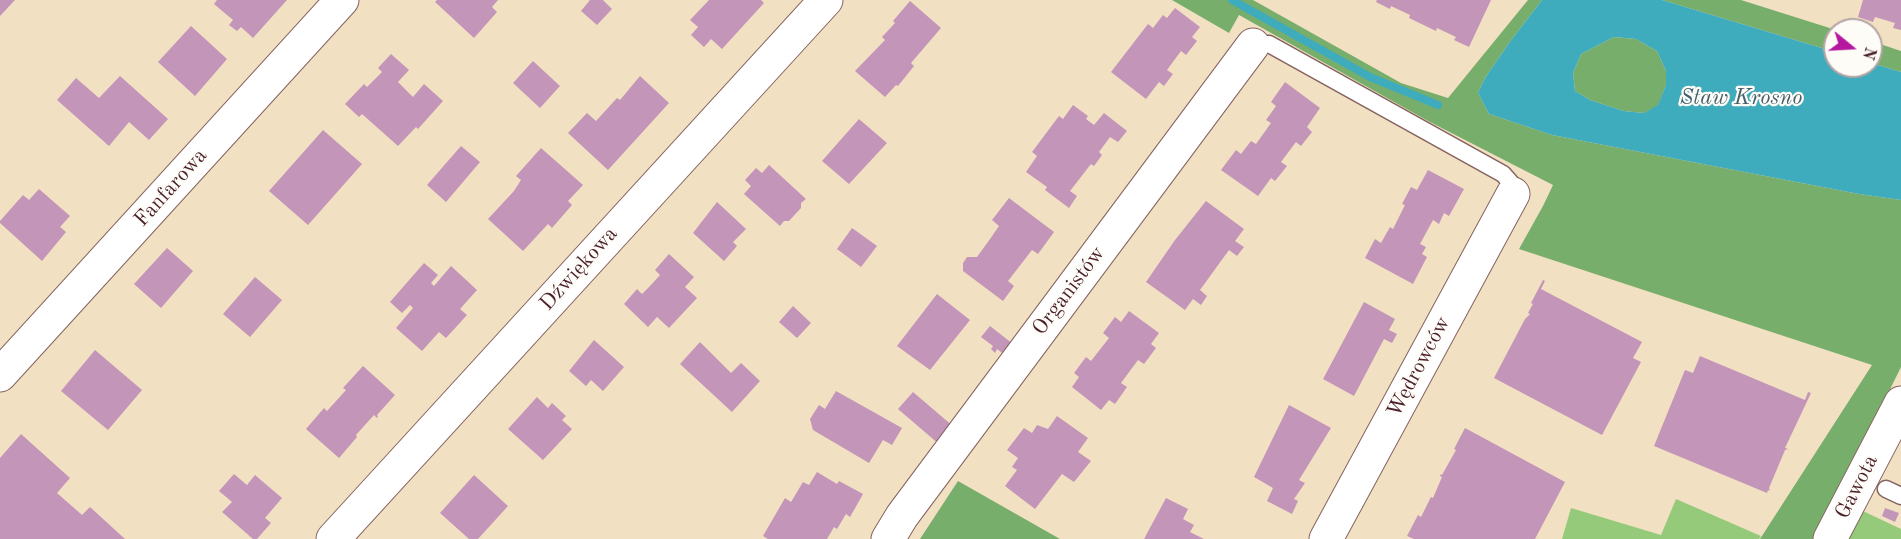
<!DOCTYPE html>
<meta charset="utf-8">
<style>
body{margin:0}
#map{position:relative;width:1901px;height:539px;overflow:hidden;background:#f2e0c2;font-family:"Old Standard TT",serif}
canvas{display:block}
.north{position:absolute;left:1823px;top:18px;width:60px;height:60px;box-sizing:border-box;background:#fdfcf7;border:2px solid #b5a4a5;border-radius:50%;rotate:108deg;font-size:16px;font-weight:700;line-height:24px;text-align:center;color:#4a1f2b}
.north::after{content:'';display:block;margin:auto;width:21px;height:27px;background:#b5179e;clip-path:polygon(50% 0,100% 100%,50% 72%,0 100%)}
</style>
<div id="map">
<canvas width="1901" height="539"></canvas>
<div class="north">N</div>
</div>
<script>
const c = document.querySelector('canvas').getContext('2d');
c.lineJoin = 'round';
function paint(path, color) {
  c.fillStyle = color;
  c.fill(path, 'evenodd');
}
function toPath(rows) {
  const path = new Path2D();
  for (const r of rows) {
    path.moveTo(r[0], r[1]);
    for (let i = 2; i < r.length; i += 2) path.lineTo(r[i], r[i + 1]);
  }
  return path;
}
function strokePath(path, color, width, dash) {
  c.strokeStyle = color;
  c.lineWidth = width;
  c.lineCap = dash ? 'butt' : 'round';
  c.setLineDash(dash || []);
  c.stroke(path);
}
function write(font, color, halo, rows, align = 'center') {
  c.font = font + ' "Old Standard TT",serif';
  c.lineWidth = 4.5;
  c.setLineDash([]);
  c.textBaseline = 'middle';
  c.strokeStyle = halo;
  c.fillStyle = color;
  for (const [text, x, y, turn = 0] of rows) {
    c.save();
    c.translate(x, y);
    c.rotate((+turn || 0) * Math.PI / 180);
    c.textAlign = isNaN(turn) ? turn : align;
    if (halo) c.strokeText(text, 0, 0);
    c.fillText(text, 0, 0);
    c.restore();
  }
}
paint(toPath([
 [1676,499,1761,536,1759,539,1562,539,1571,508,1661,535],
 [1863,511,1901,529,1901,539,1848,539]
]), '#96ca7b');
paint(toPath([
 [1172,0,1253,0,1401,83,1448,98,1528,0,1542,0,1509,43,1485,78,1478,93,1489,114,1552,135,1859,194,1901,200,1901,367,1816,539,1760,539,1872,365,1519,249,1543,206,1553,185,1428,121,1239,15,1229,33],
 [1662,0,1741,0,1836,30,1835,52],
 [1614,37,1636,39,1657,51,1666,71,1666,85,1658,106,1644,113,1624,111,1590,100,1575,91,1573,73,1581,54],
 [1871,41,1901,51,1901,72,1871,63],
 [958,481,1060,539,920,539]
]), '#78ae6b');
paint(toPath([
 [1542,0,1662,0,1835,52,1835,66,1871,66,1871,63,1901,72,1901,200,1859,194,1552,135,1489,114,1478,93,1485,78,1509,43],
 [1614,37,1636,39,1657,51,1666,71,1666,85,1658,105,1644,113,1624,111,1590,100,1575,91,1573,73,1581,54]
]), '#3eacbd');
strokePath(toPath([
 [1232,0,1370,77,1438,105]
]), '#3eacbd', 8);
paint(toPath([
 [0,0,15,0,0,16],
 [217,0,287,0,253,38,241,27,237,31,229,25,233,20,214,4],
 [437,0,498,0,492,7,497,12,474,38,435,2],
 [590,0,603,0,612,9,597,25,581,11],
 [709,0,761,0,764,3,722,49,711,39,704,47,691,35,698,27,690,20],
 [1377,0,1491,0,1469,47,1454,40,1456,37,1437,28,1436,31,1409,18,1410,15,1391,6,1390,9,1376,2],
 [1863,0,1901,0,1901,30,1893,28,1895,23,1875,17,1873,22,1858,17],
 [910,1,941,28,911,63,914,66,898,86,896,85,885,97,855,71,885,40,882,37,895,23,893,21],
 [1175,8,1200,27,1192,37,1197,41,1186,55,1181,51,1167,70,1173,74,1164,86,1159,82,1146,99,1111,72,1148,24,1153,28,1163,15,1167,18],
 [191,26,227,59,195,96,158,62],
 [391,54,409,70,398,82,413,97,424,84,443,101,418,129,416,127,398,146,362,114,359,117,345,104,364,84,367,87,382,72,378,68],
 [533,61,560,86,540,108,513,83],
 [120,76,168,119,149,140,129,122,109,146,57,100,76,78,99,98],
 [640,76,669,103,608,170,568,133,587,113,596,121,617,98,620,100],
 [1285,82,1320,108,1307,127,1312,132,1301,146,1296,142,1281,162,1287,166,1275,181,1271,178,1258,196,1221,170,1236,150,1241,154,1251,141,1256,144,1271,123,1266,120,1276,106,1271,102],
 [1073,105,1088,116,1086,119,1094,125,1104,113,1127,131,1118,142,1110,137,1099,152,1102,155,1094,166,1091,164,1070,191,1077,196,1069,208,1045,190,1047,187,1026,172,1037,156,1032,152,1059,116,1063,119],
 [859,119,887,143,849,184,822,161],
 [323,130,362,164,308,225,269,191],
 [461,146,480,162,446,202,427,185],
 [541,148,583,185,568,201,572,205,552,228,548,224,523,251,488,219,514,191,521,180,516,176],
 [769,165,806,199,801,203,801,208,789,221,784,221,780,226,744,194,751,186,745,180,756,168,762,173],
 [1428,170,1464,189,1449,216,1444,213,1439,224,1433,220,1420,244,1426,247,1422,254,1427,257,1413,284,1365,258,1375,239,1381,243,1390,227,1393,229,1405,205,1402,204,1411,187,1417,190],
 [39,189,70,216,60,227,66,232,42,261,0,223,0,221,23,195,29,200],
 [1009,198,1054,232,1038,254,1032,250,1008,281,1014,286,1003,301,963,271,963,263,967,257,977,257,990,239,999,226,992,220],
 [1206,201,1244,229,1235,241,1244,247,1237,256,1229,250,1200,290,1207,296,1201,305,1193,299,1185,310,1146,282,1175,240],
 [717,202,746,229,733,242,737,246,724,261,693,233],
 [852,228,877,246,861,267,837,249],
 [167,248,193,271,161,308,134,284],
 [669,254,694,277,685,287,697,298,669,328,657,317,648,327,624,304,637,289,642,294,651,285,660,275,655,270],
 [424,263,438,275,431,283,434,286,451,266,477,290,460,309,467,315,457,326,446,338,439,332,422,351,396,328,413,308,410,305,402,313,390,302],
 [255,277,282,300,250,337,223,314],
 [1543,280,1545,281,1541,289,1642,342,1633,358,1641,362,1602,435,1494,378,1525,319,1530,314,1528,313,1533,304,1531,303],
 [937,294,970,320,930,370,897,346],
 [1364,302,1395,319,1389,330,1397,334,1392,343,1384,339,1354,396,1323,379],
 [793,306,811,323,797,338,779,322],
 [1129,311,1159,333,1151,344,1156,348,1144,364,1138,360,1121,383,1127,387,1115,404,1109,400,1101,410,1072,387,1079,377,1074,373,1086,357,1091,361,1109,338,1103,333,1115,317,1121,322],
 [990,326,1013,344,1005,355,997,349,995,353,991,349,993,346,981,337],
 [594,340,624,367,603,391,591,380,586,386,569,371],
 [700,342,731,373,741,363,760,381,732,412,680,364],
 [95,350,142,390,108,430,61,391],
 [1700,356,1805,400,1808,392,1811,393,1785,448,1788,449,1785,450,1769,488,1770,491,1768,490,1767,493,1654,446,1685,370,1693,373],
 [363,366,395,395,377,415,378,416,377,418,374,415,364,426,356,435,357,437,339,458,306,429,324,408,327,411,346,390,343,388],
 [836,391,902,428,892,445,883,440,869,463,813,430,810,419,819,405,825,409],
 [913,392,954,427,940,445,898,409],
 [537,397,548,408,552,403,566,416,562,420,572,429,543,460,508,429],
 [1289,405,1331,428,1299,480,1305,483,1294,499,1298,501,1292,514,1267,501,1273,488,1254,477],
 [1057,416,1088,438,1078,452,1091,461,1074,482,1062,474,1035,509,1005,486,1017,470,1012,467,1018,458,1007,450,1024,428,1032,433,1037,425,1048,429],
 [1465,428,1565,482,1535,539,1414,539,1407,536,1418,515,1421,517,1431,497,1433,498,1442,477,1440,476,1441,474,1442,475,1456,450,1454,449],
 [21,434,70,478,57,493,82,515,90,507,125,539,0,539,0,458],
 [817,472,837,484,839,481,863,494,850,517,846,514,837,529,834,527,827,539,768,539,763,536,785,498,791,502,803,482,809,485],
 [234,474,247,485,255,475,282,498,265,518,271,523,257,539,253,539,222,512,232,502,219,491],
 [474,475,508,506,478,539,469,539,440,513],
 [1166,498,1188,509,1183,519,1194,525,1190,532,1204,539,1144,539],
 [1885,508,1899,513,1895,522,1882,516]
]), '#c395b9');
const service = toPath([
 [1253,45,1269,44,1503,174,1511,183,1513,194],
 [1886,489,1901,496]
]);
const minor = toPath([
 [0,375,342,0],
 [333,539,826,0],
 [888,539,902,516,1253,45],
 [1326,539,1513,194],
 [1830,539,1901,403]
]);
strokePath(service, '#856360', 19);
strokePath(minor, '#856360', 35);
strokePath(service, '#fff', 16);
strokePath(minor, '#fff', 33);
write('21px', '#4a1f2b', '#fdfcf7', [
 ["Fanfarowa",171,188,-48],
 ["Dźwiękowa",579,269,-48],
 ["Organistów",1069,291,-53],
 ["Wędrowców",1419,367,-62],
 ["Gawota",1857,487,-63]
]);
write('italic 22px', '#455e6d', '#fdfcf7', [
 ["Staw Krosno",1741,98]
]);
</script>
